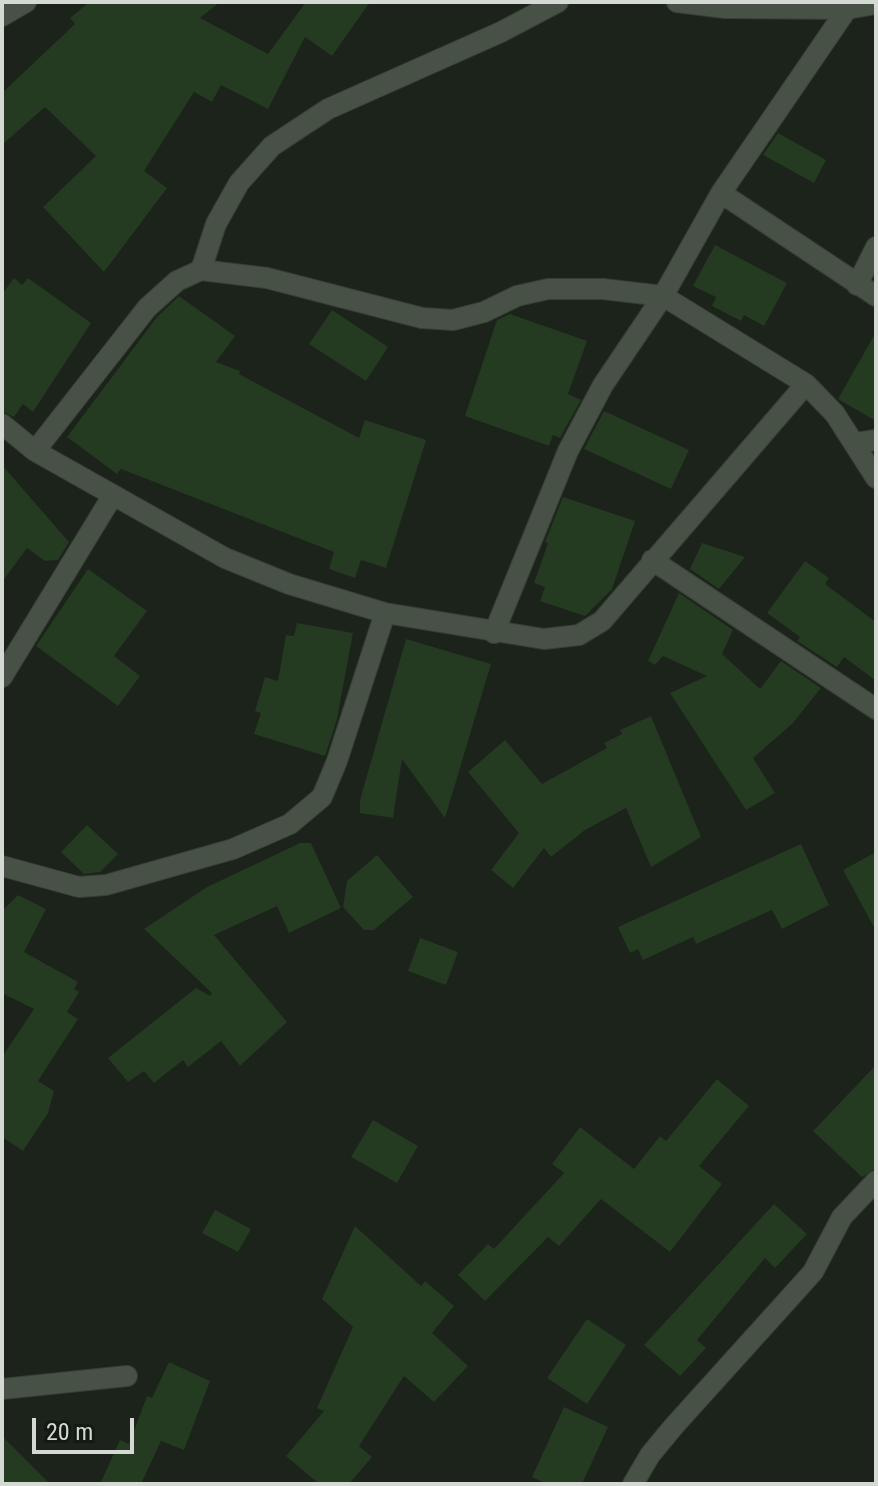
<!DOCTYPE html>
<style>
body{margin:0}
#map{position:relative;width:878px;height:1486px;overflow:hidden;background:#1b231a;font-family:"Roboto Condensed",sans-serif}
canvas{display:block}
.frame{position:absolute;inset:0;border:4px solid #d4dad3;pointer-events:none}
.scale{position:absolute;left:32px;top:1418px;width:102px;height:36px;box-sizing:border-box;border:4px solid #d4dad3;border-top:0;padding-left:10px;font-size:24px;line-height:28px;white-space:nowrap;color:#d4dad3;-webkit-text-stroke:6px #121a11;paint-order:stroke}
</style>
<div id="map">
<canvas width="878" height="1486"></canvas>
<div class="frame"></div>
<div class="scale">20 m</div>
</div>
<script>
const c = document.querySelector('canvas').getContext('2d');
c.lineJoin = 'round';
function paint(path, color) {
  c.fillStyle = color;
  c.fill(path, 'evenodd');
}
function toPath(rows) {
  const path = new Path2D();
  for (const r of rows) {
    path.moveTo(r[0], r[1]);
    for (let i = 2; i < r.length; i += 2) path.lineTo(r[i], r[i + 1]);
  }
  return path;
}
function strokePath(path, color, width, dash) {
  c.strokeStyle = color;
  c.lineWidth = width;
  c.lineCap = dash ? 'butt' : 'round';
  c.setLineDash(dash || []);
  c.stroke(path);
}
paint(toPath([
 [89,2,220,2,200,18,268,54,306,2,370,2,332,56,305,37,268,109,221,85,212,102,194,92,144,171,167,188,104,272,43,207,96,156,45,107,2,145,2,93,75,24,70,18],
 [778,133,826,160,814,183,763,155],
 [715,245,787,283,764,326,744,315,741,321,712,306,716,297,693,286],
 [14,278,22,285,28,278,91,323,33,412,23,404,14,417,2,411,2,294],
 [179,296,235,336,216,362,240,371,239,374,359,438,365,420,426,440,386,568,361,560,355,578,329,569,334,552,121,469,117,474,67,437,157,317],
 [332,310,388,347,366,381,309,344],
 [510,314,587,341,568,394,581,400,560,438,553,435,549,446,465,416,497,320],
 [876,332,876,421,838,399],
 [604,411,689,450,671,489,584,449],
 [2,465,69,542,58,560,45,561,27,548,2,582],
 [563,497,635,521,612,589,585,616,540,601,545,587,534,583,548,543,545,542],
 [702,543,745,557,719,589,690,569],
 [805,561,829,578,825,584,876,622,876,681,844,657,837,667,797,641,800,637,767,613],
 [88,569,147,611,114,656,140,676,118,706,36,646],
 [679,593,733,630,722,654,760,689,781,661,821,688,792,724,753,758,775,793,746,810,670,693,707,676,663,656,655,665,648,661],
 [297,623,353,633,337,719,325,756,254,734,261,713,255,711,265,677,278,681,286,635,294,636],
 [406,639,491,664,445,818,402,759,393,818,360,813,360,800],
 [651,716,701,837,651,867,626,808,585,830,551,857,544,848,513,888,491,870,519,833,468,772,505,740,542,784,607,748,604,743,622,734,620,730],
 [87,825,118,854,100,872,84,874,61,852],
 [300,843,311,843,341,908,289,933,277,906,214,935,287,1022,240,1066,221,1041,188,1067,183,1060,154,1083,144,1071,128,1082,108,1058,196,988,210,996,212,993,144,929,207,887],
 [801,844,829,905,782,929,772,910,696,944,693,937,643,960,638,949,630,953,618,927],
 [876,852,876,931,843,870],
 [377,855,413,897,374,930,364,930,343,907,347,881],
 [18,895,46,909,24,952,78,982,74,989,79,992,67,1012,78,1019,38,1081,54,1091,48,1113,23,1151,2,1137,2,1057,34,1009,2,993,2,911],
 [420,938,458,952,446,985,408,971],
 [876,1065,876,1168,862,1177,813,1131],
 [717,1079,749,1106,699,1166,722,1184,670,1252,601,1199,559,1246,548,1237,485,1301,458,1275,488,1244,494,1249,564,1173,552,1164,580,1127,634,1169,660,1136,666,1141],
 [373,1120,418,1146,397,1183,351,1157],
 [774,1204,807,1234,775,1268,765,1258,697,1340,706,1348,680,1376,644,1345],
 [215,1210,251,1229,238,1252,202,1233],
 [355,1226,421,1286,425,1281,454,1306,432,1333,468,1366,434,1402,404,1376,359,1446,372,1457,349,1484,319,1484,286,1456,324,1411,317,1408,353,1327,322,1299],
 [587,1319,626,1345,587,1404,547,1378],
 [169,1362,210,1381,184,1450,161,1441,141,1484,100,1484,120,1440,129,1444,147,1396,152,1398],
 [564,1407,608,1427,582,1484,547,1484,532,1477],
 [2,1436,50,1484,2,1484]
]), '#243a21');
const street = toPath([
 [677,2,725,8,847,9,876,4],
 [2,16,26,2],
 [721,193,876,296],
 [201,270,216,224,239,183,272,146,328,109,501,32,558,2],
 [857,285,876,247],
 [2,424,35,451,225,558,289,584,385,613,544,639,579,635,602,621,806,384],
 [856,443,876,440],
 [35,451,147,308,177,281,201,270,267,278,422,318,453,320,484,312,517,296,548,289,603,289,663,296,806,384,835,414,876,478],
 [652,560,876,709],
 [494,633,568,451,603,385,663,296,721,193,847,9],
 [2,677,113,495],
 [2,866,79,887,106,885,233,849,290,824,322,797,337,761,385,613],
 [2,1389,127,1376],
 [633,1484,650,1455,674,1426,813,1272,842,1217,876,1181]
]);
strokePath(street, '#373e36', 22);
strokePath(street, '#475146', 20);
</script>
